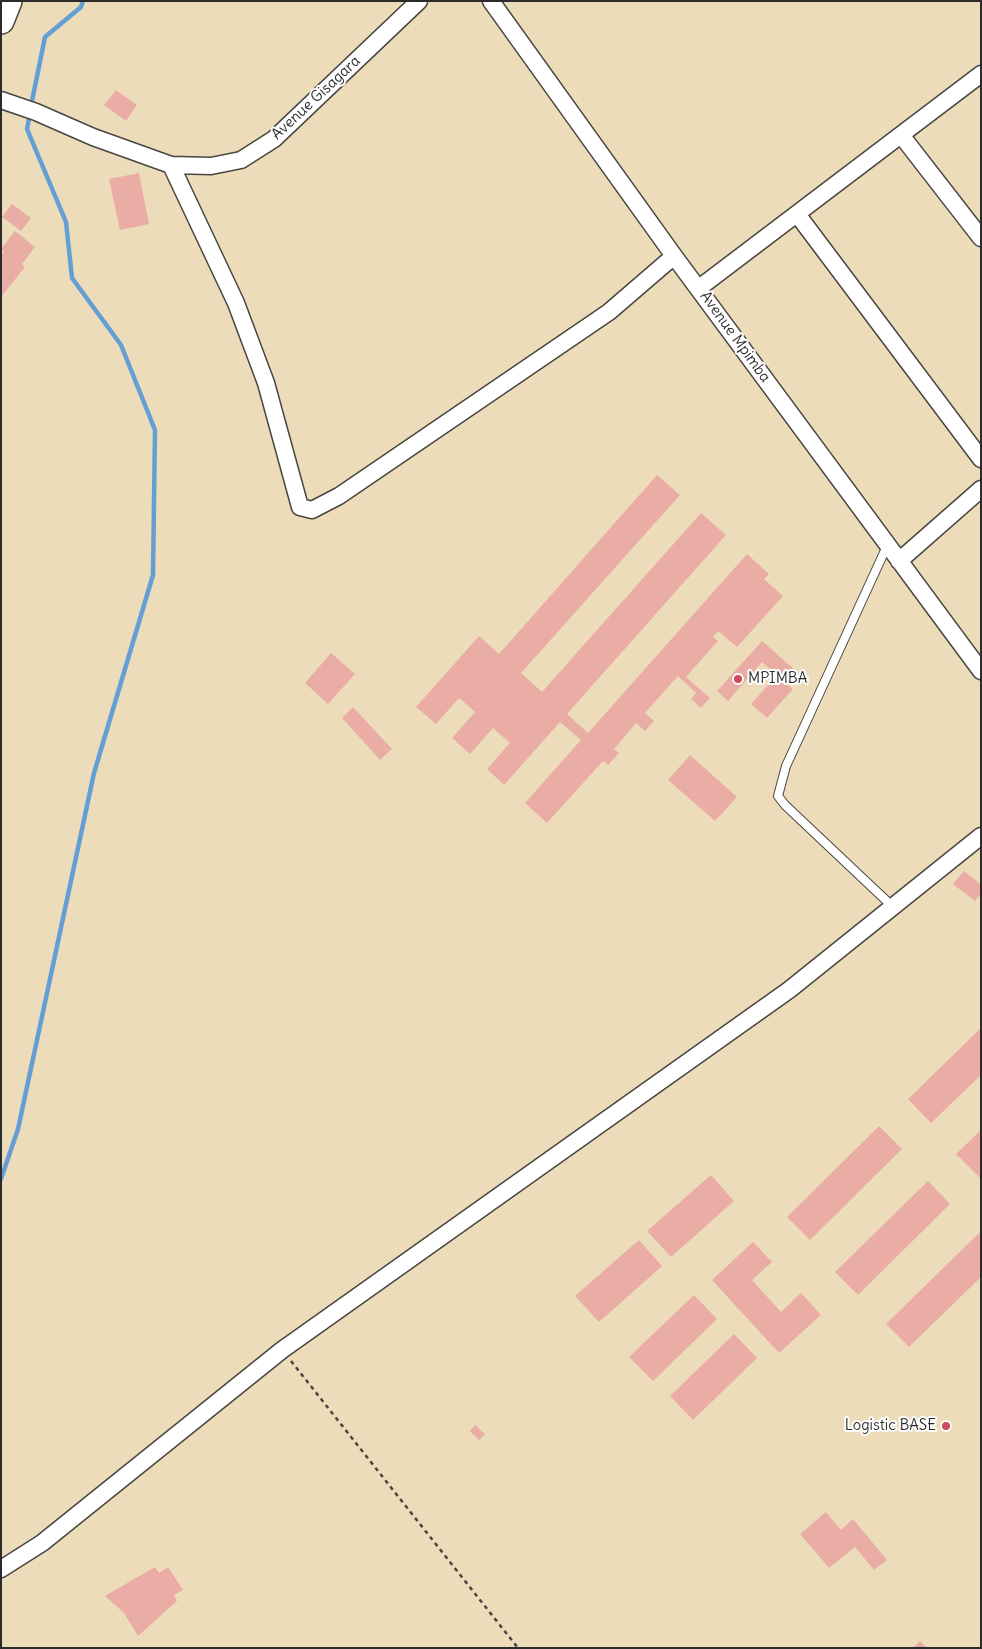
<!DOCTYPE html>
<style>
body{margin:0}
#map{position:relative;width:982px;height:1649px;overflow:hidden;background:#eddcba;font-family:Delius,sans-serif}
canvas{display:block}
.frame{position:absolute;inset:0;border:2px solid #2b2b2b;pointer-events:none}
</style>
<div id="map">
<canvas width="982" height="1649"></canvas>
<div class="frame"></div>
</div>
<script>
const c = document.querySelector('canvas').getContext('2d');
c.lineJoin = 'round';
function toPath(rows) {
  const path = new Path2D();
  for (const r of rows) {
    path.moveTo(r[0], r[1]);
    for (let i = 2; i < r.length; i += 2) path.lineTo(r[i], r[i + 1]);
  }
  return path;
}
function strokePath(path, color, width, dash) {
  c.strokeStyle = color;
  c.lineWidth = width;
  c.lineCap = dash ? 'butt' : 'round';
  c.setLineDash(dash || []);
  c.stroke(path);
}
function paint(path, color) {
  c.fillStyle = color;
  c.fill(path, 'evenodd');
}
function write(font, color, halo, rows, align = 'center') {
  c.font = font + ' Delius,sans-serif';
  c.lineWidth = 4;
  c.setLineDash([]);
  c.textBaseline = 'middle';
  c.strokeStyle = halo;
  c.fillStyle = color;
  for (const [text, x, y, turn = 0] of rows) {
    c.save();
    c.translate(x, y);
    c.rotate((+turn || 0) * Math.PI / 180);
    c.textAlign = isNaN(turn) ? turn : align;
    if (halo) c.strokeText(text, 0, 0);
    c.fillText(text, 0, 0);
    c.restore();
  }
}
strokePath(toPath([
 [31,106,45,37,81,7,83,1],
 [1,1179,18,1129,94,773,153,575,155,430,121,345,72,278,66,222,27,129,30,114]
]), '#659ed3', 4.5);
paint(toPath([
 [116,90,137,105,126,121,104,105],
 [139,173,149,224,120,230,109,179],
 [12,204,31,218,21,231,2,217],
 [15,231,35,247,22,264,25,267,1,297,1,255,4,251,1,249],
 [657,475,680,495,521,673,542,692,701,513,726,535,567,714,588,733,747,554,769,574,764,579,783,596,737,647,718,631,713,637,718,641,686,677,710,698,701,708,691,699,696,693,678,676,645,713,654,721,645,731,636,723,614,749,619,753,608,765,603,761,547,823,525,803,581,740,560,722,504,785,487,769,510,743,493,728,470,754,452,738,475,712,459,698,436,724,416,707,479,636,499,654],
 [762,641,796,671,785,683,793,689,767,718,751,704,777,675,762,662,728,701,717,691],
 [331,653,355,674,328,704,305,683],
 [353,707,392,749,380,760,342,718],
 [690,755,737,797,715,821,668,780],
 [964,871,981,885,981,893,975,901,953,884],
 [981,1028,981,1075,931,1123,908,1099],
 [879,1126,902,1149,810,1240,787,1217],
 [981,1130,981,1179,956,1154],
 [711,1175,734,1201,671,1257,647,1231],
 [928,1181,950,1204,858,1295,835,1272],
 [979,1233,981,1235,981,1277,909,1347,886,1324],
 [639,1240,662,1266,599,1322,575,1296],
 [753,1242,772,1262,752,1280,781,1312,801,1293,821,1315,779,1353,712,1280],
 [694,1295,717,1319,653,1381,629,1357],
 [734,1334,757,1358,693,1420,670,1396],
 [475,1425,485,1434,479,1440,470,1431],
 [826,1512,841,1530,853,1519,887,1560,874,1570,855,1547,829,1568,800,1534],
 [155,1567,159,1573,168,1567,183,1590,174,1595,177,1601,138,1636,124,1613,105,1596],
 [920,1641,927,1648,913,1648]
]), '#eaada6');
const service = toPath([
 [887,546,786,766,778,796,785,805,892,906]
]);
const minor = toPath([
 [491,1,674,256,981,671],
 [1,100,36,112,93,137,171,165,211,166,241,160,274,139,419,1],
 [901,135,981,238],
 [171,165,236,303,266,383,300,507,312,510,339,496,609,312,674,256],
 [797,214,981,459],
 [699,288,981,74],
 [899,561,981,489],
 [1,1569,42,1543,282,1350,789,990,981,836]
]);
const primary = toPath([
 [1,21,9,1]
]);
strokePath(service, '#484640', 10);
strokePath(minor, '#484640', 19);
strokePath(primary, '#484640', 28);
strokePath(toPath([
 [291,1361,518,1648]
]), '#484640', 2.5, [4, 4]);
strokePath(service, '#fff', 8);
strokePath(minor, '#fff', 16);
strokePath(primary, '#fff', 25);
for (const [x, y, r, color] of [
 [738,679,5,"#d1495b"],
 [946,1426,5,"#d1495b"]
]) {
  const dot = new Path2D();
  dot.arc(x, y, r, 0, 2 * Math.PI);
  c.fillStyle = color;
  c.fill(dot);
  strokePath(dot, '#fff', 2);
}
write('15px', '#2b2b2b', '#fff', [
 ["Avenue Gisagara",316,98,-43],
 ["Avenue Mpimba",735,337,54]
]);
write('15px', '#2b2b2b', '#fff', [
 ["MPIMBA",748,679],
 ["Logistic BASE",936,1426,"right"]
], 'left');
</script>
